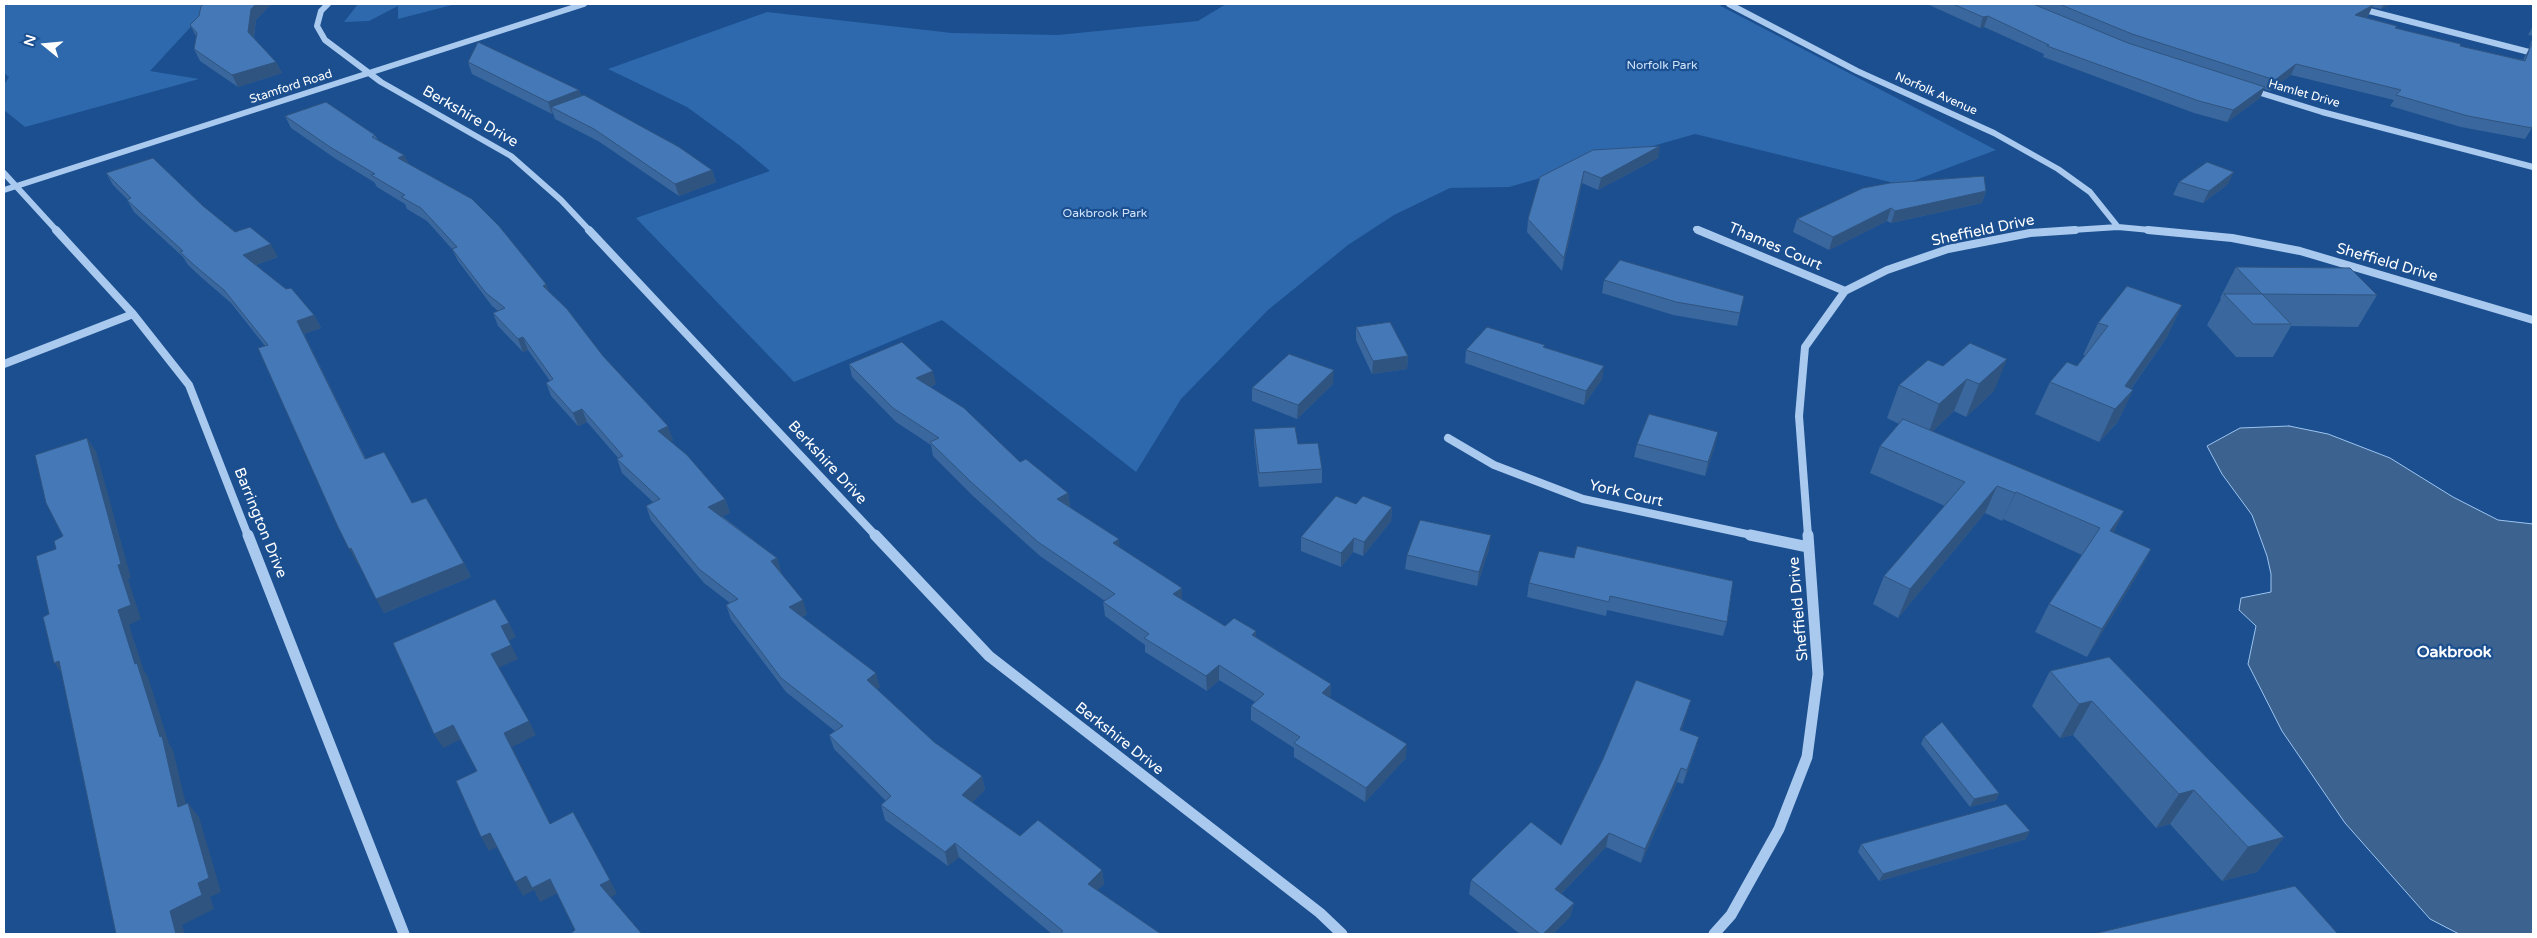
<!DOCTYPE html>
<style>
body{margin:0}
#map{position:relative;width:2537px;height:938px;overflow:hidden;background:#1b4f8f;font-family:"Varela Round",sans-serif}
canvas{display:block}
.frame{position:absolute;inset:0;border:5px solid #fff;pointer-events:none}
.north{position:absolute;left:20px;top:20px;width:50px;height:50px;-webkit-text-stroke:4px #1b4f8f;paint-order:stroke;rotate:287deg;font-size:14px;font-weight:700;line-height:20px;text-align:center;color:#fff}
.north::after{content:'';display:block;margin:auto;width:18px;height:22px;background:#fff;clip-path:polygon(50% 0,100% 100%,50% 72%,0 100%)}
</style>
<div id="map">
<canvas width="2537" height="938"></canvas>
<div class="frame"></div>
<div class="north">N</div>
</div>
<script>
const c = document.querySelector('canvas').getContext('2d');
c.lineJoin = 'round';
function paint(path, color) {
  c.fillStyle = color;
  c.fill(path, 'evenodd');
}
function toPath(rows) {
  const path = new Path2D();
  for (const r of rows) {
    path.moveTo(r[0], r[1]);
    for (let i = 2; i < r.length; i += 2) path.lineTo(r[i], r[i + 1]);
  }
  return path;
}
function strokePath(path, color, width, dash) {
  c.strokeStyle = color;
  c.lineWidth = width;
  c.lineCap = dash ? 'butt' : 'round';
  c.setLineDash(dash || []);
  c.stroke(path);
}
function write(font, color, halo, rows, align = 'center') {
  c.font = font + ' "Varela Round",sans-serif';
  c.lineWidth = 4.5;
  c.setLineDash([]);
  c.textBaseline = 'middle';
  c.strokeStyle = halo;
  c.fillStyle = color;
  for (const [text, x, y, turn = 0] of rows) {
    c.save();
    c.translate(x, y);
    c.rotate((+turn || 0) * Math.PI / 180);
    c.textAlign = isNaN(turn) ? turn : align;
    if (halo) c.strokeText(text, 0, 0);
    c.fillText(text, 0, 0);
    c.restore();
  }
}
paint(toPath([
 [4,4,212,4,150,71,199,79,25,127,4,110,4,85,9,77,4,73],
 [358,4,456,4,398,19,398,6,369,21,344,22],
 [1226,4,1717,4,1996,150,1902,185,1695,134,1509,187,1450,188,1394,215,1348,245,1268,310,1181,399,1136,472,942,320,794,382,636,218,770,171,739,145,687,107,608,69,767,12,952,33,1058,35,1198,21]
]), '#2e69ad');
const water = toPath([
 [2289,426,2328,434,2390,458,2453,497,2498,520,2533,524,2533,934,2459,934,2430,919,2345,823,2282,731,2248,664,2256,626,2239,610,2241,598,2271,592,2271,574,2267,556,2252,515,2222,474,2207,446,2240,428,2289,426]
]);
paint(water, '#3c6290');
strokePath(water, '#9cc4f0', 1);
strokePath(toPath([
 [328,4,321,11,317,26,325,40,381,82,511,156,561,200,590,231],
 [1729,4,1857,71,1994,133,2058,169,2090,192,2118,227],
 [2342,4,2533,53],
 [2251,90,2322,112,2533,167],
 [4,173,57,231],
 [4,190,584,4],
 [1696,229,1701,231],
 [2057,231,2118,227,2161,231]
]), '#a9c9ee', 6);
strokePath(toPath([
 [56,230,133,314,189,385,248,536],
 [589,230,876,536],
 [1698,230,1845,291],
 [2148,230,2232,238,2300,251,2533,320],
 [4,364,133,314],
 [1448,438,1494,465,1583,499,1756,536],
 [1808,536,1799,416,1805,347,1845,291,1887,270,1948,249,2030,233,2075,230]
]), '#a9c9ee', 8);
strokePath(toPath([
 [248,535,404,934],
 [875,535,989,656,1320,913,1342,934],
 [1750,535,1808,547],
 [1714,934,1731,915,1779,829,1807,757,1818,674,1808,535]
]), '#a9c9ee', 11);
paint(toPath([
 [204,4,271,4,256,20,254,38,276,62,282,73,238,87,200,61,194,49,196,36,190,25,199,16],
 [1927,4,2391,4,2381,9,2372,7,2368,16,2365,17,2397,26,2396,28,2460,46,2523,60,2530,47,2529,47,2533,37,2533,121,2532,128,2525,139,2461,127,2390,106,2394,100,2291,75,2270,91,2264,89,2260,98,2227,122,2194,113,2043,57,2044,54,1984,27,1980,28],
 [2533,26,2533,36,2528,35],
 [468,62,579,90,581,96,712,170,716,182,679,196,598,141,555,119,553,113,552,114,472,74],
 [285,116,375,135,378,140,404,155,408,163,546,284,549,292,673,440,670,441,725,499,730,513,722,516,777,558,781,572,780,572,807,614,802,617,880,687,877,689,934,742,982,776,985,790,972,802,1020,836,1102,870,1104,884,1097,890,1161,934,1052,934,959,857,948,866,885,820,881,805,886,801,834,749,829,735,835,731,786,692,731,619,726,605,730,603,704,583,651,520,646,506,653,502,622,473,617,459,619,459,587,422,578,426,551,396,546,383,550,381,528,350,523,352,498,326,493,313,498,311,492,306,458,261,452,249,427,221,407,209,405,204,377,187,374,182,336,159,291,128],
 [1658,158,1598,190,1582,183,1562,271,1527,232,1528,219,1540,177],
 [106,173,203,206,235,232,278,257,256,265,314,315,321,328,304,334,366,459,412,503,464,563,471,577,384,613,358,563,357,563,265,346,231,303,202,278,188,265,183,257,134,212,127,200,128,200,113,185],
 [2179,182,2228,184,2203,203,2173,195],
 [1986,191,1982,203,1891,223,1887,221,1829,250,1793,232,1797,219],
 [2236,267,2377,295,2358,327,2291,326,2273,357,2236,357,2207,325,2221,299,2220,298],
 [1604,280,1744,296,1737,326,1673,315,1602,293],
 [2182,305,2167,337,2131,389,2133,390,2117,423,2099,442,2035,414,2050,382,2077,366,2085,355,2083,355,2098,323],
 [1356,327,1408,356,1407,369,1372,374,1356,340],
 [1544,348,1602,379,1584,405,1465,363,1466,350],
 [1928,360,1994,391,1966,417,1954,411,1932,432,2124,511,2113,533,2151,549,2136,577,2087,657,2035,632,2049,604,2082,555,2003,519,2002,521,1985,513,1898,618,1873,604,1884,576,1945,506,1870,473,1880,446,1899,424,1887,418,1899,385],
 [849,364,936,384,930,387,1020,462,1068,493,1070,507,1119,547,1182,600,1225,626,1256,637,1331,684,1330,698,1406,758,1365,802,1294,757,1294,748,1251,720,1251,706,1255,702,1219,680,1207,691,1145,652,1145,645,1105,616,1103,602,1105,601,1040,556,973,496,933,456,931,445,896,422,852,377],
 [1333,384,1297,419,1252,401,1252,388],
 [1254,429,1298,444,1322,469,1322,483,1259,487,1254,443],
 [1637,444,1715,445,1705,476,1634,457],
 [1356,504,1392,507,1391,521,1363,556,1353,552,1341,567,1301,551,1301,537],
 [1489,549,1477,586,1405,569,1407,555],
 [1539,551,1727,622,1723,636,1607,610,1606,616,1527,597,1529,583],
 [2109,657,2284,837,2257,872,2222,881,2170,824,2156,828,2073,735,2060,738,2032,706,2050,671],
 [1691,700,1681,731,1695,751,1683,784,1677,782,1641,863,1606,847,1561,894,1574,903,1570,917,1553,934,1520,934,1469,894,1471,880,1561,845],
 [1924,737,1999,793,1996,800,1970,807,1921,744],
 [2026,839,1879,881,1858,852,1861,844]
]), '#3a679d');
paint(toPath([
 [256,4,271,4,256,20,253,43,248,32,251,9],
 [2384,4,2391,4,2381,9],
 [2373,5,2368,16,2350,25,2355,15],
 [1988,16,1984,27,1980,28,1983,17],
 [276,62,282,73,238,87,232,75],
 [2296,64,2291,75,2270,91,2275,80],
 [2265,87,2260,98,2227,122,2233,110],
 [579,90,583,102,551,107,553,113,552,114,548,102],
 [1660,146,1658,158,1598,190,1601,178],
 [404,155,410,167,398,158],
 [712,170,716,182,679,196,675,184],
 [1584,171,1582,183,1562,271,1564,258],
 [2234,172,2228,184,2203,203,2209,191],
 [1986,191,1982,203,1891,223,1895,211],
 [1891,208,1887,221,1829,250,1833,237],
 [271,244,278,257,250,267,243,255],
 [546,284,551,297,543,286],
 [2182,305,2167,337,2120,404,2133,390,2117,423,2099,442,2125,386],
 [314,315,321,328,304,334,373,473,297,321],
 [523,337,528,350,523,352,518,339],
 [1408,356,1407,369,1372,374,1373,361],
 [2007,359,1994,391,1966,417,1979,384],
 [1604,366,1602,379,1584,405,1586,391],
 [1334,370,1333,384,1297,419,1298,405],
 [933,371,936,384,919,391,916,378],
 [1967,379,1954,411,1927,437,1939,404],
 [582,409,587,422,578,426,573,413],
 [668,426,673,440,663,444,658,431],
 [1718,432,1715,445,1705,476,1708,462],
 [87,438,96,451,131,578,128,579,141,619,129,625,144,671,148,677,169,744,173,750,190,821,178,807,160,737,118,610,118,565],
 [1997,486,1985,513,1898,618,1910,589],
 [2016,492,2003,519,2002,521,2015,493],
 [1068,493,1070,507,1057,499],
 [725,499,730,513,713,521,708,507],
 [1392,507,1391,521,1363,556,1364,542],
 [2124,511,2110,539,2110,531],
 [1491,535,1489,549,1477,586,1479,572],
 [1354,538,1353,552,1341,567,1341,553],
 [1119,539,1120,553,1113,543],
 [351,548,359,562,357,563,349,549],
 [2151,549,2136,577,2087,657,2102,629],
 [777,558,781,572,775,575,771,561],
 [464,563,471,577,384,613,376,599],
 [1182,588,1182,602,1173,594],
 [803,600,807,614,793,621,789,607],
 [509,623,516,637,508,641,501,626],
 [1256,631,1256,645,1252,635],
 [511,645,518,659,498,668,491,654],
 [59,661,65,677,54,663],
 [1219,665,1219,680,1207,691,1206,676],
 [876,673,880,687,871,694,867,680],
 [1331,684,1330,698,1322,693],
 [1691,700,1687,714,1676,745,1680,730],
 [2092,701,2073,735,2060,738,2079,704],
 [529,721,536,735,512,747,558,838,504,733],
 [453,725,461,739,443,748,434,734],
 [1699,737,1695,751,1683,784,1687,770],
 [1407,744,1406,758,1365,802,1366,788],
 [1681,768,1677,782,1641,863,1645,849],
 [982,776,985,790,965,809,962,795],
 [2194,790,2170,824,2156,828,2179,794],
 [1999,793,1996,800,1970,807,1974,799],
 [188,803,199,817,221,892,210,897,214,909,182,925,185,934,176,934,170,911,198,883],
 [2030,831,2026,839,1879,881,1883,874],
 [490,833,498,847,489,851,481,837],
 [1609,833,1606,847,1552,903,1555,889],
 [2284,837,2257,872,2222,881,2248,847],
 [955,843,959,857,948,866,945,852],
 [1102,870,1104,884,1090,898,1088,884],
 [526,876,550,879,558,893,540,902,534,890,523,896,515,882],
 [610,880,617,894,607,899,600,885],
 [1574,903,1570,917,1553,934,1543,934]
]), '#305480');
const building = toPath([
 [204,4,256,4,251,9,248,32,276,62,232,75,194,49,197,33,190,25,199,16,201,6,204,4],
 [1953,4,2033,4,2128,43,2265,87,2233,110,2199,101,2047,46,2049,45,1988,16,1983,17,1953,4],
 [2059,4,2367,4,2373,5,2355,15,2397,26,2395,28,2461,44,2460,46,2525,61,2531,45,2533,46,2533,121,2532,128,2468,116,2396,95,2401,90,2296,64,2275,80,2132,34,2059,4],
 [478,42,579,90,548,102,468,62,478,42],
 [584,95,679,147,712,170,675,184,594,129,551,107,584,95],
 [326,102,375,135,372,137,404,155,398,158,472,199,499,226,546,284,543,286,567,309,603,356,668,426,658,431,687,455,725,499,708,507,777,558,771,561,803,600,789,607,876,673,867,680,934,742,982,776,962,795,1020,836,1038,820,1102,870,1088,884,1161,934,1060,934,1063,931,955,843,945,852,881,805,891,796,829,735,843,726,781,678,726,605,738,599,699,569,646,506,660,499,617,459,623,456,582,409,573,413,546,383,553,379,523,337,518,339,493,313,505,308,486,293,452,249,457,247,421,208,401,197,405,195,371,175,375,174,330,147,285,116,326,102],
 [1660,146,1601,178,1584,171,1564,258,1528,219,1540,177,1593,150,1660,146],
 [153,158,203,206,235,232,250,227,271,244,243,255,286,289,291,288,314,315,297,321,365,459,384,452,412,503,426,498,464,563,376,599,351,548,349,549,338,527,258,348,268,345,224,290,194,265,180,252,183,251,127,200,131,198,106,173,153,158],
 [2207,162,2234,172,2209,191,2179,182,2207,162],
 [1984,176,1986,191,1895,211,1891,208,1833,237,1797,219,1863,188,1890,183,1984,176],
 [1620,260,1744,296,1740,313,1676,302,1604,280,1620,260],
 [2236,267,2350,268,2377,295,2262,294,2236,267],
 [2127,286,2182,305,2125,386,2133,390,2115,409,2050,382,2067,362,2077,366,2108,326,2098,323,2127,286],
 [2224,294,2262,294,2291,324,2253,324,2224,294],
 [1390,322,1408,356,1373,361,1356,327,1390,322],
 [1487,327,1545,345,1543,347,1604,366,1586,391,1466,350,1487,327],
 [902,342,933,371,916,378,964,408,1020,462,1026,459,1068,493,1057,499,1119,539,1113,543,1182,588,1173,594,1225,626,1234,618,1256,631,1252,635,1331,684,1322,693,1407,744,1366,788,1294,743,1300,737,1251,706,1264,694,1219,665,1206,676,1144,638,1149,634,1103,602,1115,594,1038,542,971,482,930,442,939,438,893,408,849,364,902,342],
 [1970,343,2007,359,1979,384,1967,379,1939,404,1899,385,1928,360,1943,366,1970,343],
 [1289,354,1334,370,1298,405,1252,388,1289,354],
 [1649,414,1718,432,1708,462,1637,444,1649,414],
 [1903,419,2124,511,2110,531,2151,549,2102,629,2049,604,2100,528,2016,492,2015,493,1997,486,1910,589,1884,576,1965,482,1880,446,1903,419],
 [1295,427,1298,444,1318,443,1322,469,1259,473,1254,429,1295,427],
 [87,438,121,564,118,565,131,605,118,610,135,664,137,663,160,737,162,736,178,807,188,803,209,878,198,883,202,895,170,911,176,934,116,934,59,661,54,663,43,617,49,614,36,556,56,549,54,541,63,536,46,503,35,455,87,438],
 [1336,496,1356,504,1363,496,1392,507,1364,542,1354,538,1341,553,1301,537,1336,496],
 [1420,520,1491,535,1479,572,1407,555,1420,520],
 [1577,546,1733,581,1727,622,1610,596,1609,602,1529,583,1539,551,1574,558,1577,546],
 [495,599,509,623,501,626,511,645,491,654,529,721,504,733,550,824,573,812,610,880,600,885,642,934,570,934,575,930,550,879,532,888,526,876,515,882,490,833,481,837,456,781,477,771,453,725,434,734,393,643,495,599],
 [2109,657,2284,837,2248,847,2194,790,2179,794,2092,701,2079,704,2050,671,2109,657],
 [1636,680,1691,700,1680,730,1699,737,1687,770,1681,768,1645,849,1609,833,1555,889,1574,903,1543,934,1540,934,1471,880,1531,822,1561,845,1603,759,1636,680],
 [1942,722,1999,793,1974,799,1924,737,1942,722],
 [2006,804,2030,831,1883,874,1861,844,2006,804],
 [2295,886,2338,934,2093,934,2295,886]
]);
paint(building, '#4478b7');
strokePath(building, '#305480', 1);
write('12px', '#cfe3fa', '#1b4f8f', [
 ["Norfolk Park",1662,66],
 ["Oakbrook Park",1105,214]
]);
write('12px', '#fff', '#1b4f8f', [
 ["Stamford Road",291,87,-18],
 ["Norfolk Avenue",1936,94,24],
 ["Hamlet Drive",2304,94,16]
]);
write('15px', '#fff', '#1b4f8f', [
 ["Berkshire Drive",470,117,30],
 ["Sheffield Drive",1983,231,-12],
 ["Thames Court",1775,247,23],
 ["Sheffield Drive",2387,263,16],
 ["Berkshire Drive",827,463,47],
 ["York Court",1626,494,13],
 ["Barrington Drive",260,523,68],
 ["Sheffield Drive",1799,609,-95],
 ["Berkshire Drive",1119,739,38]
]);
write('bold 16px', '#fff', '#1b4f8f', [
 ["Oakbrook",2454,653]
]);
</script>
